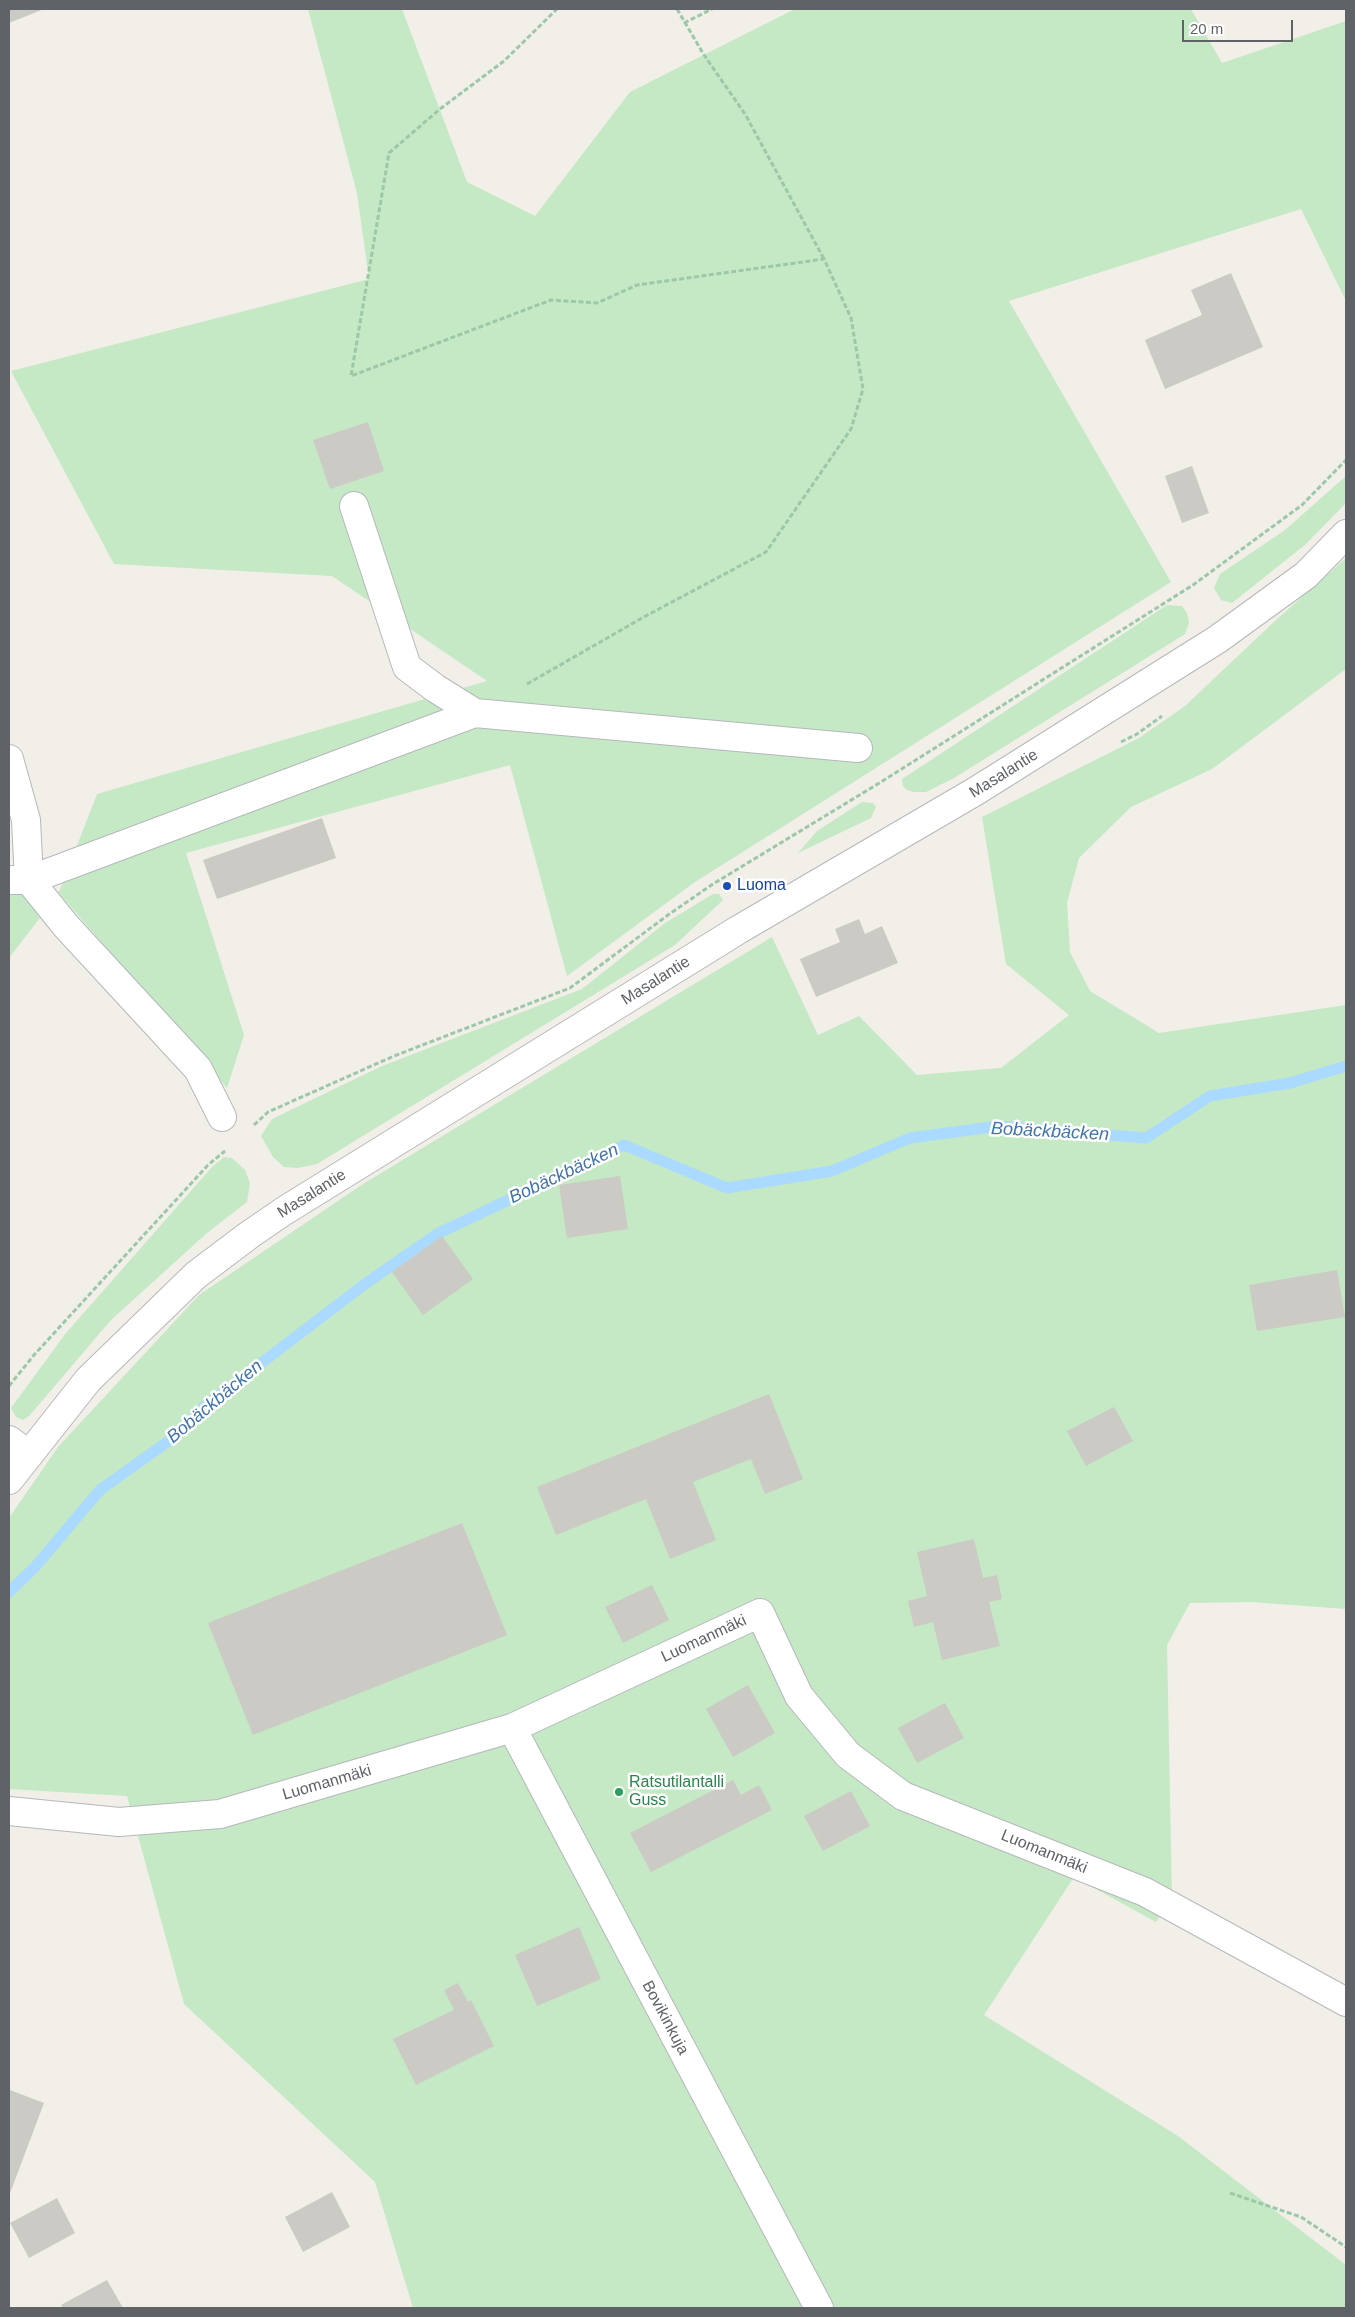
<!DOCTYPE html>
<meta charset="utf-8">
<style>
body{margin:0}
#map{position:relative;width:1355px;height:2317px;overflow:hidden;background:#f1efe8;font-family:Arial,sans-serif}
canvas{display:block}
.frame{position:absolute;inset:0;border:10px solid #5f6368;pointer-events:none}
.scale{position:absolute;left:1182px;top:20px;width:111px;height:22px;box-sizing:border-box;border:2px solid #5f6368;border-top:0;padding-left:6px;font-size:15px;line-height:18px;white-space:nowrap;color:#5f6368;-webkit-text-stroke:4px #fff;paint-order:stroke}
</style>
<div id="map">
<canvas width="1355" height="2317"></canvas>
<div class="frame"></div>
<div class="scale">20 m</div>
</div>
<script>
const c = document.querySelector('canvas').getContext('2d');
c.lineJoin = 'round';
function paint(path, color) {
  c.fillStyle = color;
  c.fill(path, 'evenodd');
}
function toPath(rows) {
  const path = new Path2D();
  for (const r of rows) {
    path.moveTo(r[0], r[1]);
    for (let i = 2; i < r.length; i += 2) path.lineTo(r[i], r[i + 1]);
  }
  return path;
}
function strokePath(path, color, width, dash) {
  c.strokeStyle = color;
  c.lineWidth = width;
  c.lineCap = dash ? 'butt' : 'round';
  c.setLineDash(dash || []);
  c.stroke(path);
}
function write(font, color, halo, rows, align = 'center') {
  c.font = font + ' Arial,sans-serif';
  c.lineWidth = 5;
  c.setLineDash([]);
  c.textBaseline = 'middle';
  c.strokeStyle = halo;
  c.fillStyle = color;
  for (const [text, x, y, turn = 0] of rows) {
    c.save();
    c.translate(x, y);
    c.rotate((+turn || 0) * Math.PI / 180);
    c.textAlign = isNaN(turn) ? turn : align;
    if (halo) c.strokeText(text, 0, 0);
    c.fillText(text, 0, 0);
    c.restore();
  }
}
paint(toPath([
 [308,9,402,9,467,182,535,216,630,92,795,9,1191,9,1222,63,1346,21,1346,301,1301,209,1009,301,1171,582,695,882,567,976,510,765,186,853,244,1035,227,1088,59,893,9,958,9,885,59,892,97,794,487,681,332,576,114,564,11,371,369,279,357,193],
 [1346,476,1346,503,1306,544,1232,603,1221,600,1214,588,1220,574,1285,530],
 [1346,558,1346,669,1212,769,1131,807,1079,858,1067,903,1070,952,1090,991,1159,1033,1346,1005,1346,1609,1251,1602,1190,1603,1167,1645,1172,1898,1156,1922,1074,1877,984,2015,1178,2136,1346,2265,1346,2308,413,2308,375,2182,184,2004,127,1796,9,1789,9,1518,58,1447,199,1295,363,1184,772,937,818,1035,859,1016,917,1075,1001,1068,1069,1015,1006,964,982,817,1139,738,1185,706,1277,619],
 [1167,605,1182,606,1187,613,1189,623,1185,634,954,778,926,792,913,792,907,790,903,786,902,779],
 [862,802,873,803,876,807,871,818,798,853,817,831],
 [713,894,719,894,723,900,675,945,317,1164,298,1168,284,1167,273,1157,261,1136,272,1119,382,1066,582,989,665,923],
 [224,1157,232,1158,245,1170,250,1183,247,1202,207,1233,111,1320,30,1415,23,1420,16,1417,11,1408,66,1333,212,1167]
]), '#c5e8c5');
strokePath(toPath([
 [9,1592,35,1567,100,1490,173,1438,205,1406,365,1284,437,1234,624,1145,727,1188,832,1171,910,1138,999,1126,1146,1138,1210,1096,1290,1083,1346,1066]
]), '#aadaff', 11);
paint(toPath([
 [9,9,44,9,9,23],
 [1231,273,1263,347,1165,389,1145,340,1202,315,1191,290],
 [368,422,384,471,330,489,313,440],
 [1192,466,1209,513,1182,523,1165,476],
 [322,818,336,858,217,899,203,860],
 [859,919,865,934,882,926,898,963,816,997,800,959,840,942,835,929],
 [620,1176,628,1229,567,1238,559,1185],
 [442,1236,473,1279,423,1315,392,1272],
 [1337,1270,1345,1317,1257,1331,1249,1285],
 [769,1394,803,1479,765,1494,751,1459,693,1482,716,1540,670,1559,646,1499,556,1535,537,1487],
 [1114,1407,1133,1441,1086,1466,1067,1431],
 [462,1523,507,1635,253,1735,208,1623],
 [974,1539,983,1578,997,1575,1002,1599,989,1602,1000,1646,942,1660,933,1622,914,1627,908,1601,927,1596,917,1552],
 [652,1585,669,1620,623,1643,605,1607],
 [748,1685,775,1733,733,1757,706,1709],
 [945,1703,964,1738,917,1763,898,1728],
 [733,1780,741,1795,759,1785,772,1810,651,1872,630,1833],
 [851,1791,870,1826,823,1851,804,1816],
 [579,1927,601,1979,537,2006,515,1955],
 [458,1983,468,2002,471,2000,494,2046,416,2085,393,2039,454,2010,444,1990],
 [10,2090,44,2103,9,2196,9,2092],
 [332,2192,350,2227,303,2252,285,2217],
 [57,2198,75,2233,29,2258,10,2223],
 [107,2280,123,2308,63,2308,61,2305]
]), '#cccac5');
const minor = toPath([
 [354,506,407,667,435,688,475,713,858,748],
 [9,759,26,820,29,880,66,926,198,1069,222,1117],
 [9,880,29,880,475,713],
 [9,1440,29,1455],
 [9,1480,88,1380,196,1275,249,1235,284,1211,738,930,976,791,1218,639,1306,575,1346,534],
 [512,1728,819,2308],
 [9,1811,119,1822,220,1814,512,1728,760,1613,799,1696,848,1755,903,1796,1145,1892,1346,2002]
]);
strokePath(minor, '#b5b8bc', 30);
strokePath(toPath([
 [677,9,704,55,745,114,824,259],
 [684,23,712,9],
 [527,684,642,618,766,552,851,429,863,389,851,318,824,259,637,285,597,303,551,300,351,376,389,153,440,109,504,61,557,9],
 [1121,742,1137,734,1162,716],
 [254,1125,268,1112,394,1056,570,988,668,915,713,884,881,782,1193,585,1302,505,1346,460],
 [9,1386,34,1355,208,1165,225,1151],
 [1230,2193,1301,2217,1346,2247]
]), '#9cc7a9', 3, [5, 2.5]);
strokePath(minor, '#fff', 28);
for (const [x, y, r, color] of [
 [727,886,5,"#1a4fb4"],
 [619,1792,5,"#2e9e5b"]
]) {
  const dot = new Path2D();
  dot.arc(x, y, r, 0, 2 * Math.PI);
  c.fillStyle = color;
  c.fill(dot);
  strokePath(dot, '#fff', 2);
}
write('16px', '#5f6368', '#fff', [
 ["Masalantie",1004,774,-32],
 ["Masalantie",656,981,-32],
 ["Masalantie",312,1194,-32],
 ["Luomanmäki",704,1639,-25],
 ["Luomanmäki",327,1783,-16],
 ["Luomanmäki",1044,1852,22],
 ["Bovikinkuja",665,2018,62]
]);
write('16px', '#164399', '#fff', [
 ["Luoma",737,886]
], 'left');
write('16px', '#27864d', '#fff', [
 ["Ratsutilantalli",629,1783],
 ["Guss",629,1801]
], 'left');
write('italic 18px', '#4174aa', '#fff', [
 ["Bobäckbäcken",1050,1132,3],
 ["Bobäckbäcken",564,1174,-25],
 ["Bobäckbäcken",215,1402,-40]
]);
</script>
